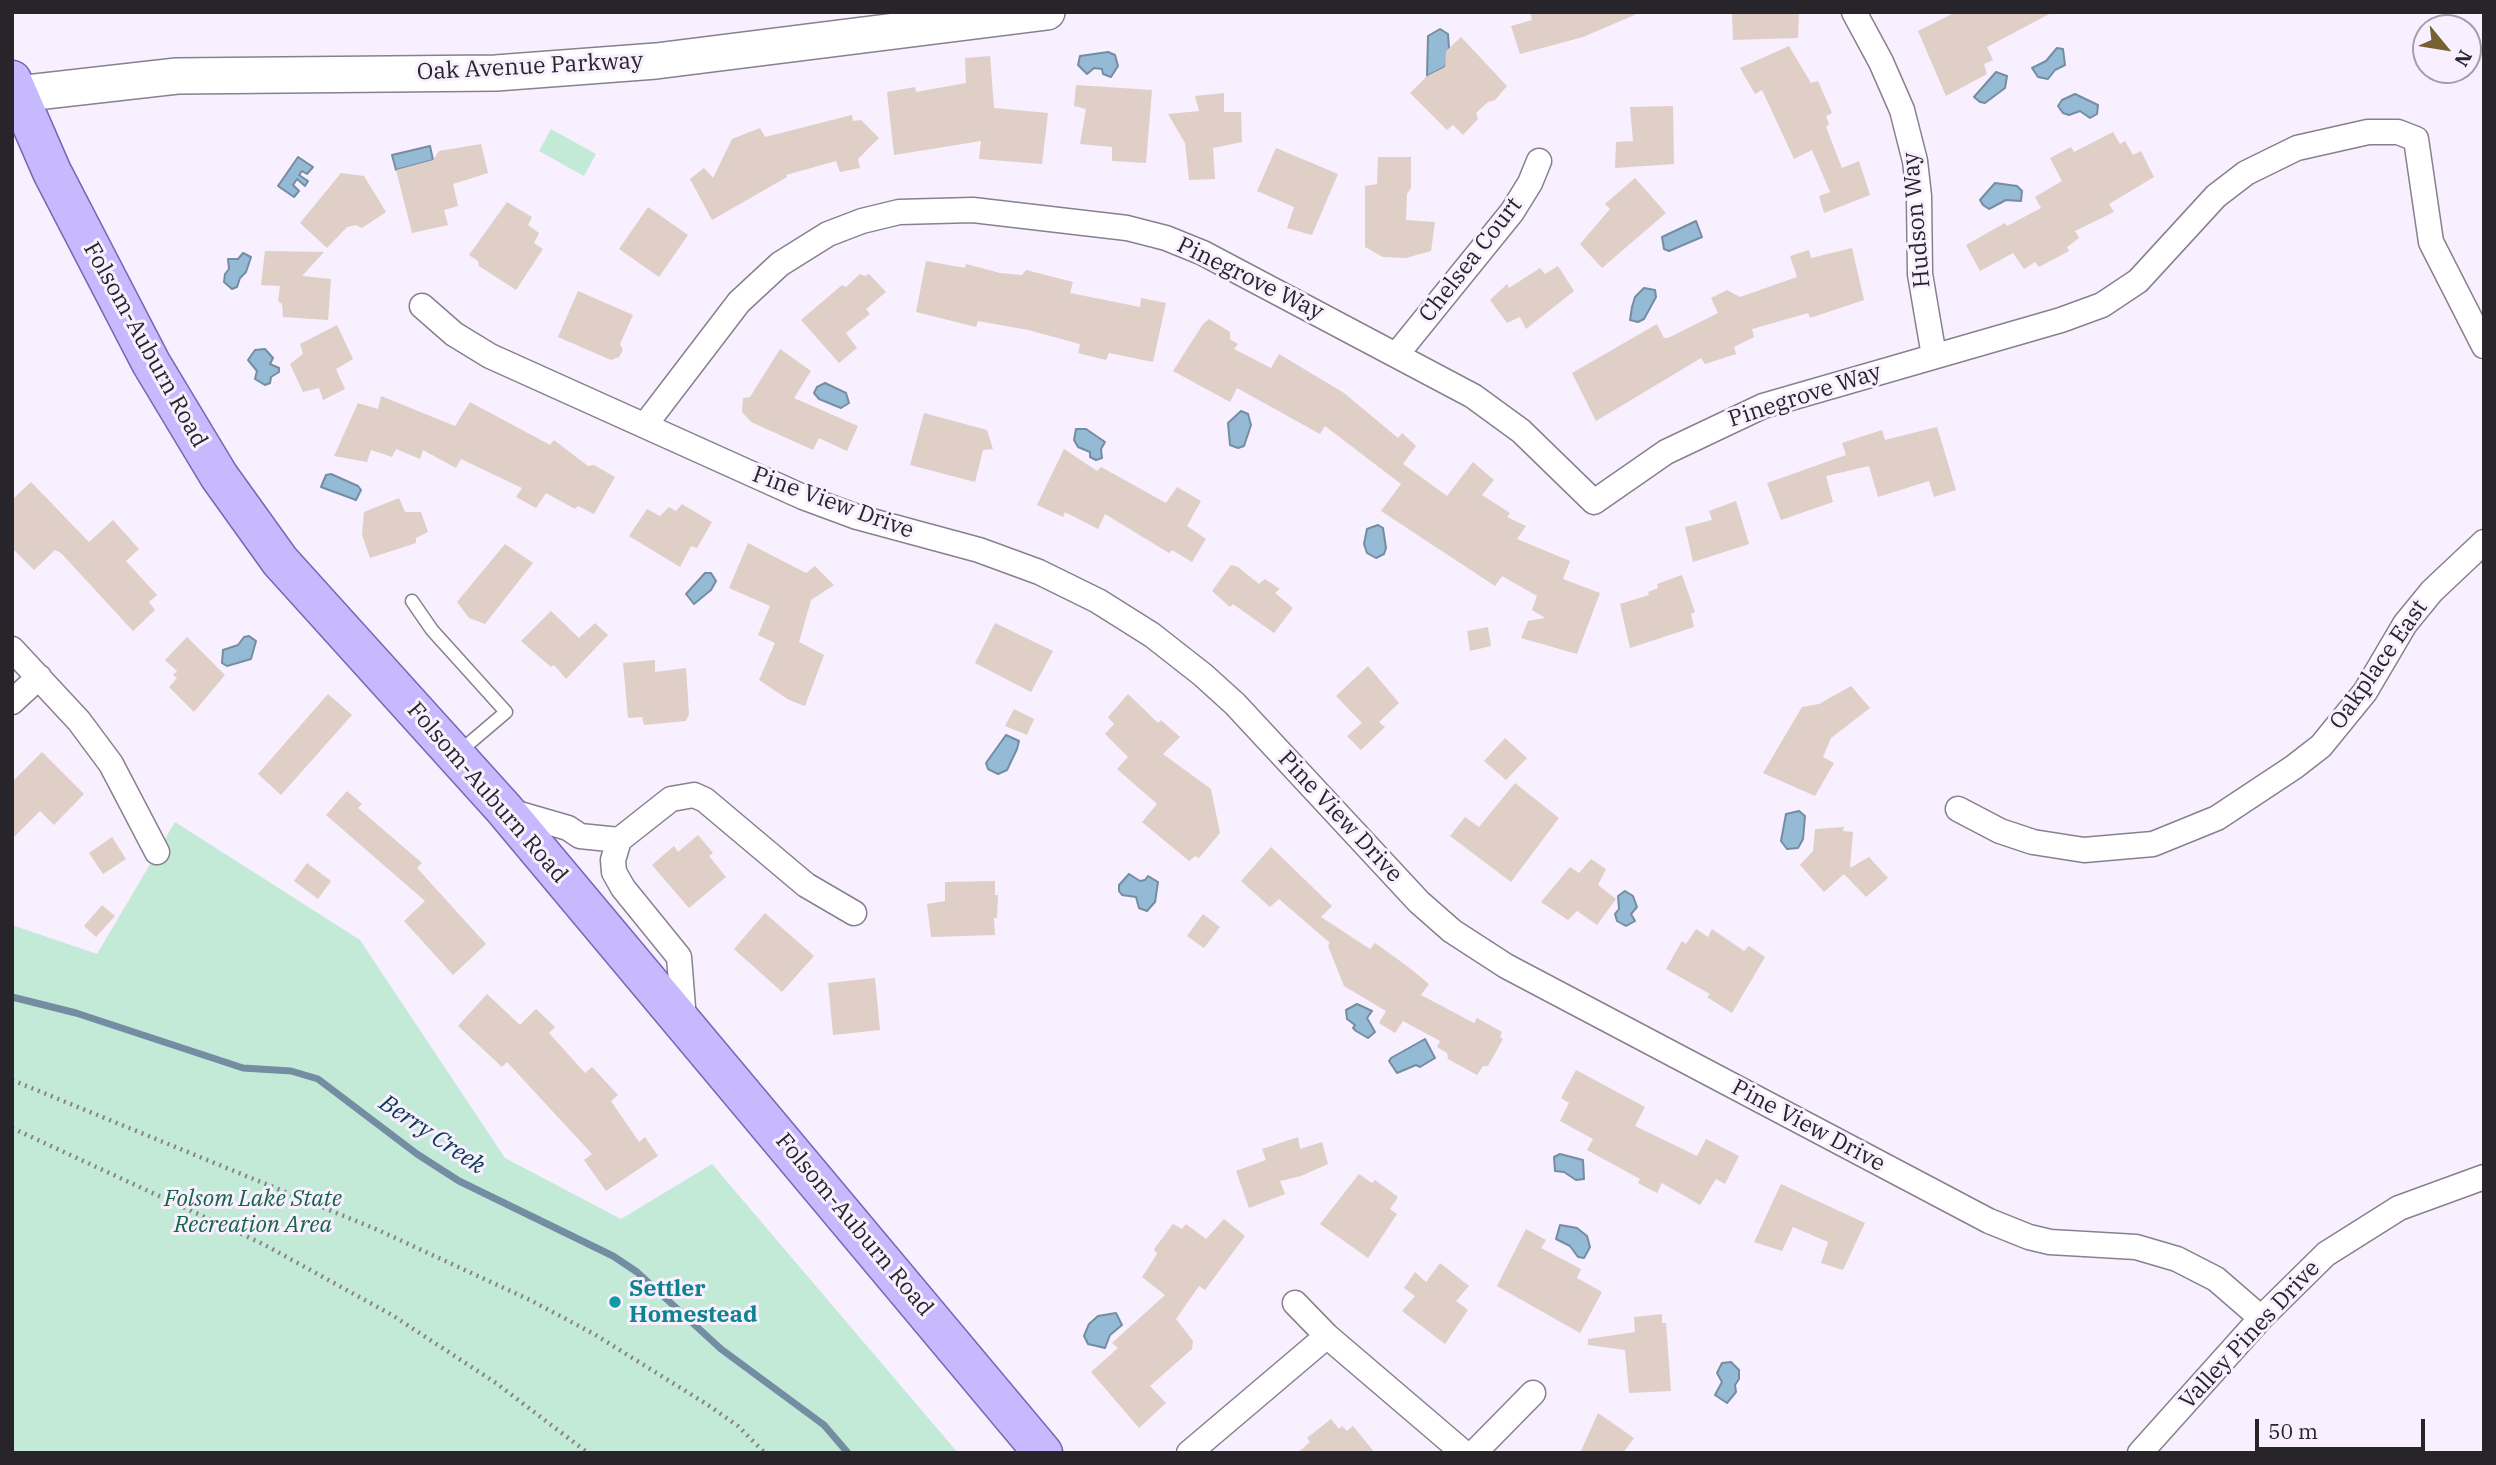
<!DOCTYPE html>
<style>
body{margin:0}
#map{position:relative;width:2496px;height:1465px;overflow:hidden;background:#f8efff;font-family:"IBM Plex Serif",serif}
canvas{display:block}
.frame{position:absolute;inset:0;border:14px solid #27242a;pointer-events:none}
.north{position:absolute;left:2412px;top:14px;width:70px;height:70px;box-sizing:border-box;background:#f8efff;border:2px solid #a49eaa;border-radius:50%;rotate:120deg;font-size:19px;font-weight:700;line-height:28px;text-align:center;color:#27242a}
.north::after{content:'';display:block;margin:auto;width:24px;height:32px;background:#776131;clip-path:polygon(50% 0,100% 100%,50% 72%,0 100%)}
.scale{position:absolute;left:2255px;top:1419px;width:170px;height:32px;box-sizing:border-box;border:4px solid #27242a;border-top:0;padding-left:9px;font-size:21px;line-height:24px;white-space:nowrap;color:#27242a;-webkit-text-stroke:5px #f8efff;paint-order:stroke}
</style>
<div id="map">
<canvas width="2496" height="1465"></canvas>
<div class="frame"></div>
<div class="north">N</div>
<div class="scale">50 m</div>
</div>
<script>
const c = document.querySelector('canvas').getContext('2d');
c.lineJoin = 'round';
function paint(path, color) {
  c.fillStyle = color;
  c.fill(path, 'evenodd');
}
function toPath(rows) {
  const path = new Path2D();
  for (const r of rows) {
    path.moveTo(r[0], r[1]);
    for (let i = 2; i < r.length; i += 2) path.lineTo(r[i], r[i + 1]);
  }
  return path;
}
function strokePath(path, color, width, dash) {
  c.strokeStyle = color;
  c.lineWidth = width;
  c.lineCap = dash ? 'butt' : 'round';
  c.setLineDash(dash || []);
  c.stroke(path);
}
function write(font, color, halo, rows, align = 'center') {
  c.font = font + ' "IBM Plex Serif",serif';
  c.lineWidth = 6;
  c.setLineDash([]);
  c.textBaseline = 'middle';
  c.strokeStyle = halo;
  c.fillStyle = color;
  for (const [text, x, y, turn = 0] of rows) {
    c.save();
    c.translate(x, y);
    c.rotate((+turn || 0) * Math.PI / 180);
    c.textAlign = isNaN(turn) ? turn : align;
    if (halo) c.strokeText(text, 0, 0);
    c.fillText(text, 0, 0);
    c.restore();
  }
}
paint(toPath([
 [551,129,596,154,584,176,539,151],
 [175,822,360,940,505,1158,621,1219,712,1164,958,1453,12,1453,12,925,97,954]
]), '#c3ead7');
const water = toPath([
 [1440,29,1448,34,1449,48,1445,67,1427,76,1428,36,1440,29],
 [2057,48,2063,49,2065,65,2055,70,2048,79,2038,77,2032,68,2046,61,2057,48],
 [1108,52,1115,55,1118,66,1111,77,1103,74,1102,69,1094,68,1087,74,1078,65,1080,56,1108,52],
 [1996,72,2007,76,2005,88,1985,103,1980,102,1974,97,1996,72],
 [2075,94,2098,105,2097,114,2090,118,2080,111,2069,115,2063,113,2058,106,2062,100,2075,94],
 [430,146,433,160,396,170,392,155,430,146],
 [298,157,313,167,307,174,302,171,299,175,308,181,305,186,297,179,293,185,299,191,294,197,278,186,298,157],
 [1995,183,2017,186,2022,191,2021,201,2006,200,1989,209,1983,205,1980,200,1995,183],
 [1696,221,1702,237,1669,251,1664,249,1662,237,1696,221],
 [243,253,251,257,246,272,240,278,237,287,232,289,224,282,225,274,229,269,228,259,238,259,243,253],
 [1644,288,1655,290,1656,297,1644,319,1638,322,1630,320,1632,307,1635,297,1644,288],
 [265,349,273,358,270,364,279,368,279,372,271,377,270,383,265,385,255,379,257,371,248,360,255,350,265,349],
 [825,383,846,393,849,403,841,408,819,399,814,393,817,387,825,383],
 [1241,411,1248,414,1251,425,1244,446,1238,448,1230,445,1228,423,1241,411],
 [1076,429,1086,429,1105,442,1101,449,1102,458,1096,460,1090,457,1090,452,1078,447,1074,440,1076,429],
 [331,474,358,486,361,490,356,500,321,487,326,475,331,474],
 [1378,525,1383,528,1386,548,1384,554,1376,558,1367,553,1364,544,1367,529,1378,525],
 [705,573,711,573,716,581,711,590,694,604,686,594,705,573],
 [249,636,256,641,251,659,227,666,222,663,223,650,238,645,244,637,249,636],
 [1006,735,1019,741,1017,749,1007,770,998,774,988,769,986,763,1006,735],
 [1799,811,1805,816,1803,839,1798,848,1787,849,1781,841,1786,814,1799,811],
 [1129,874,1140,881,1145,880,1148,876,1158,882,1155,902,1147,911,1139,908,1136,897,1122,895,1119,891,1119,885,1129,874],
 [1625,891,1633,896,1637,907,1631,914,1635,921,1626,926,1617,921,1615,914,1619,909,1618,896,1625,891],
 [1357,1004,1372,1011,1367,1018,1375,1032,1368,1038,1356,1031,1353,1028,1355,1025,1347,1019,1346,1010,1357,1004],
 [1425,1039,1435,1058,1420,1067,1416,1065,1397,1073,1389,1061,1391,1058,1425,1039],
 [1560,1154,1583,1160,1584,1179,1576,1180,1564,1172,1555,1171,1554,1157,1560,1154],
 [1560,1225,1577,1228,1587,1236,1590,1247,1584,1258,1578,1257,1570,1246,1556,1239,1560,1225],
 [1116,1313,1122,1325,1110,1335,1105,1348,1088,1344,1084,1336,1089,1324,1098,1316,1116,1313],
 [1731,1362,1739,1370,1739,1379,1735,1385,1736,1392,1727,1403,1715,1395,1722,1382,1717,1373,1722,1363,1731,1362]
]);
paint(water, '#95bad6');
strokePath(water, '#748da2', 2);
strokePath(toPath([
 [12,997,76,1013,243,1068,291,1071,318,1079,417,1154,459,1181,613,1256,637,1272,721,1349,824,1425,848,1453]
]), '#748da2', 7);
paint(toPath([
 [1530,12,1637,12,1637,14,1583,37,1520,54,1511,26,1532,20],
 [1732,12,1799,12,1798,38,1733,40],
 [1956,12,2053,12,1987,47,1993,60,1984,64,1987,74,1946,96,1918,31],
 [1461,37,1507,86,1495,100,1488,102,1476,113,1478,119,1463,135,1453,125,1447,130,1410,93,1427,76,1445,67,1446,51],
 [1789,46,1811,83,1818,81,1832,113,1826,116,1829,124,1826,127,1842,168,1859,161,1870,195,1824,213,1819,196,1830,192,1812,150,1794,159,1762,90,1755,94,1740,68],
 [990,56,994,108,1048,113,1042,164,979,159,981,141,894,155,887,92,915,87,916,92,966,83,965,58],
 [1076,85,1152,90,1146,163,1112,161,1112,147,1080,144,1086,109,1074,106],
 [1224,93,1224,112,1241,112,1242,142,1213,148,1215,179,1189,180,1185,143,1168,114,1199,111,1195,96],
 [1673,106,1674,164,1615,168,1616,142,1633,141,1630,107],
 [852,115,853,121,861,120,879,138,858,159,860,168,840,172,836,161,786,175,787,177,712,220,690,179,704,168,713,178,732,139,760,128,765,137],
 [2113,132,2120,144,2125,141,2133,155,2141,151,2154,177,2109,204,2114,212,2075,231,2079,238,2067,247,2069,251,2039,267,2035,262,2024,269,2013,253,1980,271,1966,245,2005,223,2007,226,2041,208,2035,197,2062,181,2050,158,2071,147,2074,152],
 [481,144,488,173,453,184,458,206,444,210,448,225,412,233,396,170,433,160,439,151],
 [1276,148,1338,174,1312,235,1287,228,1294,207,1257,191],
 [1378,157,1411,157,1411,188,1407,194,1406,220,1435,222,1431,251,1406,258,1383,257,1365,247,1365,186,1377,184],
 [341,173,364,176,386,212,362,228,356,225,347,227,327,248,300,223],
 [1635,178,1666,213,1602,268,1580,244,1610,209,1605,204],
 [507,202,532,217,528,225,539,233,534,243,543,249,516,290,479,266,478,261,469,255],
 [648,207,688,235,659,277,619,249],
 [1852,248,1864,300,1810,318,1808,313,1752,329,1754,337,1734,347,1736,354,1705,364,1701,358,1596,421,1572,373,1657,324,1664,338,1668,338,1718,313,1711,298,1727,290,1740,297,1797,277,1790,256,1809,250,1811,258],
 [265,251,324,252,302,276,331,279,328,320,283,317,282,304,278,301,280,286,261,285],
 [926,261,965,268,966,264,1000,273,1022,275,1026,270,1073,282,1070,293,1140,307,1141,298,1166,303,1153,362,1109,353,1106,360,1078,353,1080,344,1028,330,978,321,976,327,916,312],
 [1558,266,1574,291,1526,329,1520,317,1507,323,1490,300,1507,284,1509,288,1540,268,1545,274],
 [860,274,865,276,869,274,886,292,866,309,870,314,846,333,857,348,839,363,801,320,842,285,846,287],
 [578,291,633,315,620,344,623,350,619,357,611,360,558,337],
 [1209,319,1230,332,1230,339,1238,344,1234,349,1271,368,1279,354,1344,393,1398,438,1402,433,1416,446,1403,464,1447,496,1473,462,1494,480,1482,495,1510,513,1507,517,1526,526,1517,539,1570,561,1563,579,1600,593,1577,654,1521,638,1528,621,1545,618,1532,610,1537,596,1502,576,1495,586,1381,511,1401,484,1325,426,1320,434,1237,388,1230,402,1173,371,1203,324],
 [337,325,353,359,336,369,345,389,323,400,319,388,303,392,290,364,303,354,300,344],
 [780,349,811,371,794,398,858,426,847,451,819,438,813,450,751,422,742,412,743,398,750,397],
 [381,396,455,426,470,402,550,445,554,440,588,466,594,465,615,477,594,514,578,506,575,509,546,493,536,508,516,497,522,488,461,459,456,468,423,450,420,459,396,449,392,457,371,450,367,462,334,456,358,403,378,409],
 [924,413,987,430,993,449,983,450,975,482,910,465],
 [1937,427,1956,490,1934,497,1929,481,1878,497,1869,466,1826,476,1833,502,1781,520,1767,483,1846,455,1842,443,1882,430,1885,440],
 [1064,449,1097,471,1101,467,1166,503,1177,487,1201,501,1187,526,1206,539,1192,562,1172,550,1169,553,1105,514,1098,529,1065,512,1063,517,1037,505],
 [31,482,89,542,113,520,139,549,126,561,157,595,149,602,155,610,133,631,61,553,55,550,34,570,12,548,12,500],
 [399,498,405,512,421,512,428,532,416,538,416,543,370,558,362,535,364,512],
 [1736,501,1749,544,1693,562,1685,527,1712,520,1709,511],
 [682,504,712,522,697,548,691,546,680,567,629,536,647,509,660,516,669,507,676,511],
 [748,543,806,573,815,566,834,585,811,600,799,642,824,655,805,706,789,700,759,680,775,643,758,635,770,606,729,588],
 [505,544,533,563,485,624,469,618,457,602],
 [1231,565,1238,567,1259,584,1265,579,1280,589,1275,593,1293,608,1274,633,1233,604,1230,607,1212,591],
 [1682,575,1695,612,1691,614,1694,627,1630,648,1620,604,1649,595,1648,592,1658,588,1657,584],
 [551,611,579,638,595,623,608,635,566,679,554,665,551,667,521,641],
 [995,623,1053,651,1031,692,975,663],
 [1488,627,1491,646,1470,651,1467,631],
 [187,637,225,675,194,712,169,687,177,678,173,675,177,671,165,660],
 [655,660,655,672,686,668,689,714,686,721,644,725,642,717,628,718,623,663],
 [1368,666,1399,703,1379,722,1385,727,1361,750,1347,736,1362,723,1336,696],
 [1851,686,1870,708,1831,738,1823,757,1834,763,1815,796,1763,773,1802,707,1819,704],
 [328,694,352,715,281,795,258,774],
 [1128,694,1158,723,1161,720,1180,737,1163,754,1211,789,1220,833,1199,858,1195,856,1189,861,1142,822,1157,804,1117,769,1128,757,1105,734,1114,724,1108,717],
 [1014,709,1034,719,1027,735,1005,726],
 [1505,738,1527,758,1506,780,1484,761],
 [42,752,84,794,54,825,40,811,12,839,12,782],
 [1515,783,1559,818,1511,882,1450,836,1465,817,1479,827],
 [347,791,362,804,358,808,422,863,417,868,486,944,453,975,404,921,425,901,326,815],
 [1844,827,1843,831,1853,832,1850,868,1869,857,1888,878,1866,897,1844,874,1824,892,1800,865,1813,851,1815,829],
 [698,835,713,853,709,856,726,877,689,908,652,865,674,846,678,852],
 [112,837,126,859,103,874,89,853],
 [1271,847,1332,906,1321,917,1370,949,1375,943,1407,966,1429,984,1421,995,1474,1023,1477,1018,1502,1032,1500,1037,1503,1039,1488,1066,1483,1066,1477,1075,1448,1059,1447,1053,1437,1047,1440,1041,1403,1021,1395,1033,1379,1023,1386,1011,1344,986,1328,946,1330,943,1279,899,1270,907,1241,881],
 [1591,859,1606,869,1598,885,1616,899,1597,925,1577,911,1568,920,1541,902,1570,867,1579,873],
 [307,863,331,881,318,899,294,881],
 [995,881,995,895,998,895,997,918,994,918,995,935,931,937,927,904,945,901,945,882],
 [102,905,115,916,96,937,84,926],
 [765,913,814,956,782,992,734,949],
 [1203,914,1220,927,1204,948,1187,936],
 [1696,929,1708,937,1712,929,1744,951,1749,946,1765,957,1732,1013,1707,997,1710,994,1666,969,1682,941,1686,944],
 [875,978,880,1030,833,1035,828,983],
 [487,994,520,1025,536,1009,555,1027,549,1033,585,1073,592,1067,618,1095,611,1101,639,1142,645,1137,658,1156,606,1191,584,1160,592,1154,507,1062,502,1067,458,1026],
 [1576,1070,1645,1107,1635,1126,1697,1156,1706,1139,1739,1156,1725,1184,1716,1179,1700,1205,1662,1183,1657,1193,1638,1183,1640,1179,1587,1150,1593,1139,1560,1121,1569,1103,1561,1098],
 [1298,1137,1300,1149,1322,1142,1328,1164,1301,1176,1280,1181,1285,1194,1249,1208,1236,1171,1266,1160,1262,1149],
 [1359,1174,1372,1183,1375,1180,1398,1197,1390,1209,1397,1214,1368,1258,1320,1224],
 [1781,1184,1865,1223,1843,1270,1821,1263,1828,1242,1793,1227,1782,1251,1754,1242],
 [1224,1219,1245,1236,1205,1290,1199,1286,1176,1319,1193,1341,1192,1349,1150,1386,1166,1403,1139,1428,1091,1372,1118,1348,1112,1343,1165,1295,1142,1277,1157,1254,1154,1249,1173,1224,1182,1229,1186,1224,1206,1239],
 [1526,1229,1546,1240,1541,1248,1581,1269,1577,1278,1602,1292,1580,1333,1497,1286],
 [1440,1263,1469,1286,1456,1301,1468,1310,1445,1344,1402,1311,1415,1296,1404,1288,1415,1272,1426,1282],
 [1662,1314,1662,1323,1666,1323,1671,1391,1629,1393,1625,1350,1588,1345,1588,1339,1635,1332,1634,1317],
 [1598,1413,1634,1438,1623,1453,1580,1453],
 [1331,1419,1339,1429,1342,1426,1347,1431,1353,1426,1375,1453,1297,1453,1310,1442,1307,1438]
]), '#e0cfc6');
const service = toPath([
 [412,601,432,630,506,712,459,752]
]);
const minor = toPath([
 [1854,12,1881,62,1902,110,1915,161,1919,196,1920,274,1934,356],
 [422,306,454,334,490,356,803,497,857,517,979,550,1039,572,1098,601,1152,635,1203,675,1235,704,1419,902,1452,931,1506,966,1989,1221,2029,1237,2050,1242,2136,1247,2177,1259,2216,1279,2261,1318],
 [1397,354,1512,212,1530,183,1539,161],
 [645,425,739,302,780,264,828,234,862,221,899,212,973,210,1127,228,1166,238,1203,253,1473,396,1521,431,1594,502,1666,452,1763,406,2061,320,2102,305,2138,281,2216,196,2246,173,2297,148,2368,132,2398,132,2416,139,2431,242,2484,346],
 [12,649,79,721,111,764,157,852],
 [12,702,39,677],
 [1958,809,2000,831,2033,842,2084,850,2153,844,2217,818,2294,767,2321,746,2365,692,2405,624,2432,591,2484,542],
 [506,810,568,828,580,836,619,840],
 [684,1020,679,957,623,888,614,872,613,860,619,840,671,799,694,795,705,800,806,885,854,913],
 [1295,1303,1327,1336,1464,1453],
 [1189,1453,1327,1336],
 [1474,1453,1533,1393],
 [2140,1453,2261,1318,2326,1254,2399,1208,2484,1177]
]);
const secondary = toPath([
 [18,94,177,76,496,73,656,61,1047,12]
]);
const primary = toPath([
 [12,80,52,172,151,363,219,476,280,561,504,809,1043,1453]
]);
strokePath(service, '#88808e', 15);
strokePath(minor, '#88808e', 27);
strokePath(secondary, '#88808e', 38);
strokePath(primary, '#7667b2', 41);
strokePath(toPath([
 [12,1080,378,1230,530,1300,594,1334,708,1405,738,1426,765,1453],
 [12,1128,263,1244,392,1315,496,1383,588,1453]
]), '#88838d', 4.5, [2, 5]);
strokePath(service, '#fff', 12);
strokePath(minor, '#fff', 24);
strokePath(secondary, '#fff', 35);
strokePath(primary, '#c6b9fd', 38);
for (const [x, y, r, color] of [
 [615,1302,7,"#0f9aa8"]
]) {
  const dot = new Path2D();
  dot.arc(x, y, r, 0, 2 * Math.PI);
  c.fillStyle = color;
  c.fill(dot);
  strokePath(dot, '#f8efff', 2.5);
}
write('23px', '#27242a', '#f8efff', [
 ["Oak Avenue Parkway",530,67,-3],
 ["Hudson Way",1917,220,-95],
 ["Chelsea Court",1471,260,-52],
 ["Pinegrove Way",1250,279,26],
 ["Folsom-Auburn Road",145,345,61],
 ["Pinegrove Way",1805,396,-18],
 ["Pine View Drive",833,503,20],
 ["Oakplace East",2379,665,-55],
 ["Folsom-Auburn Road",487,793,49],
 ["Pine View Drive",1340,817,47],
 ["Pine View Drive",1808,1126,28],
 ["Folsom-Auburn Road",854,1225,50],
 ["Valley Pines Drive",2250,1335,-47]
]);
write('italic 23px', '#166447', '#f8efff', [
 ["Folsom Lake State",253,1199],
 ["Recreation Area",253,1225]
]);
write('bold 23px', '#0d838f', '#f8efff', [
 ["Settler",629,1289],
 ["Homestead",629,1315]
], 'left');
write('italic 24px', '#093955', '#f8efff', [
 ["Berry Creek",432,1135,34]
]);
</script>
